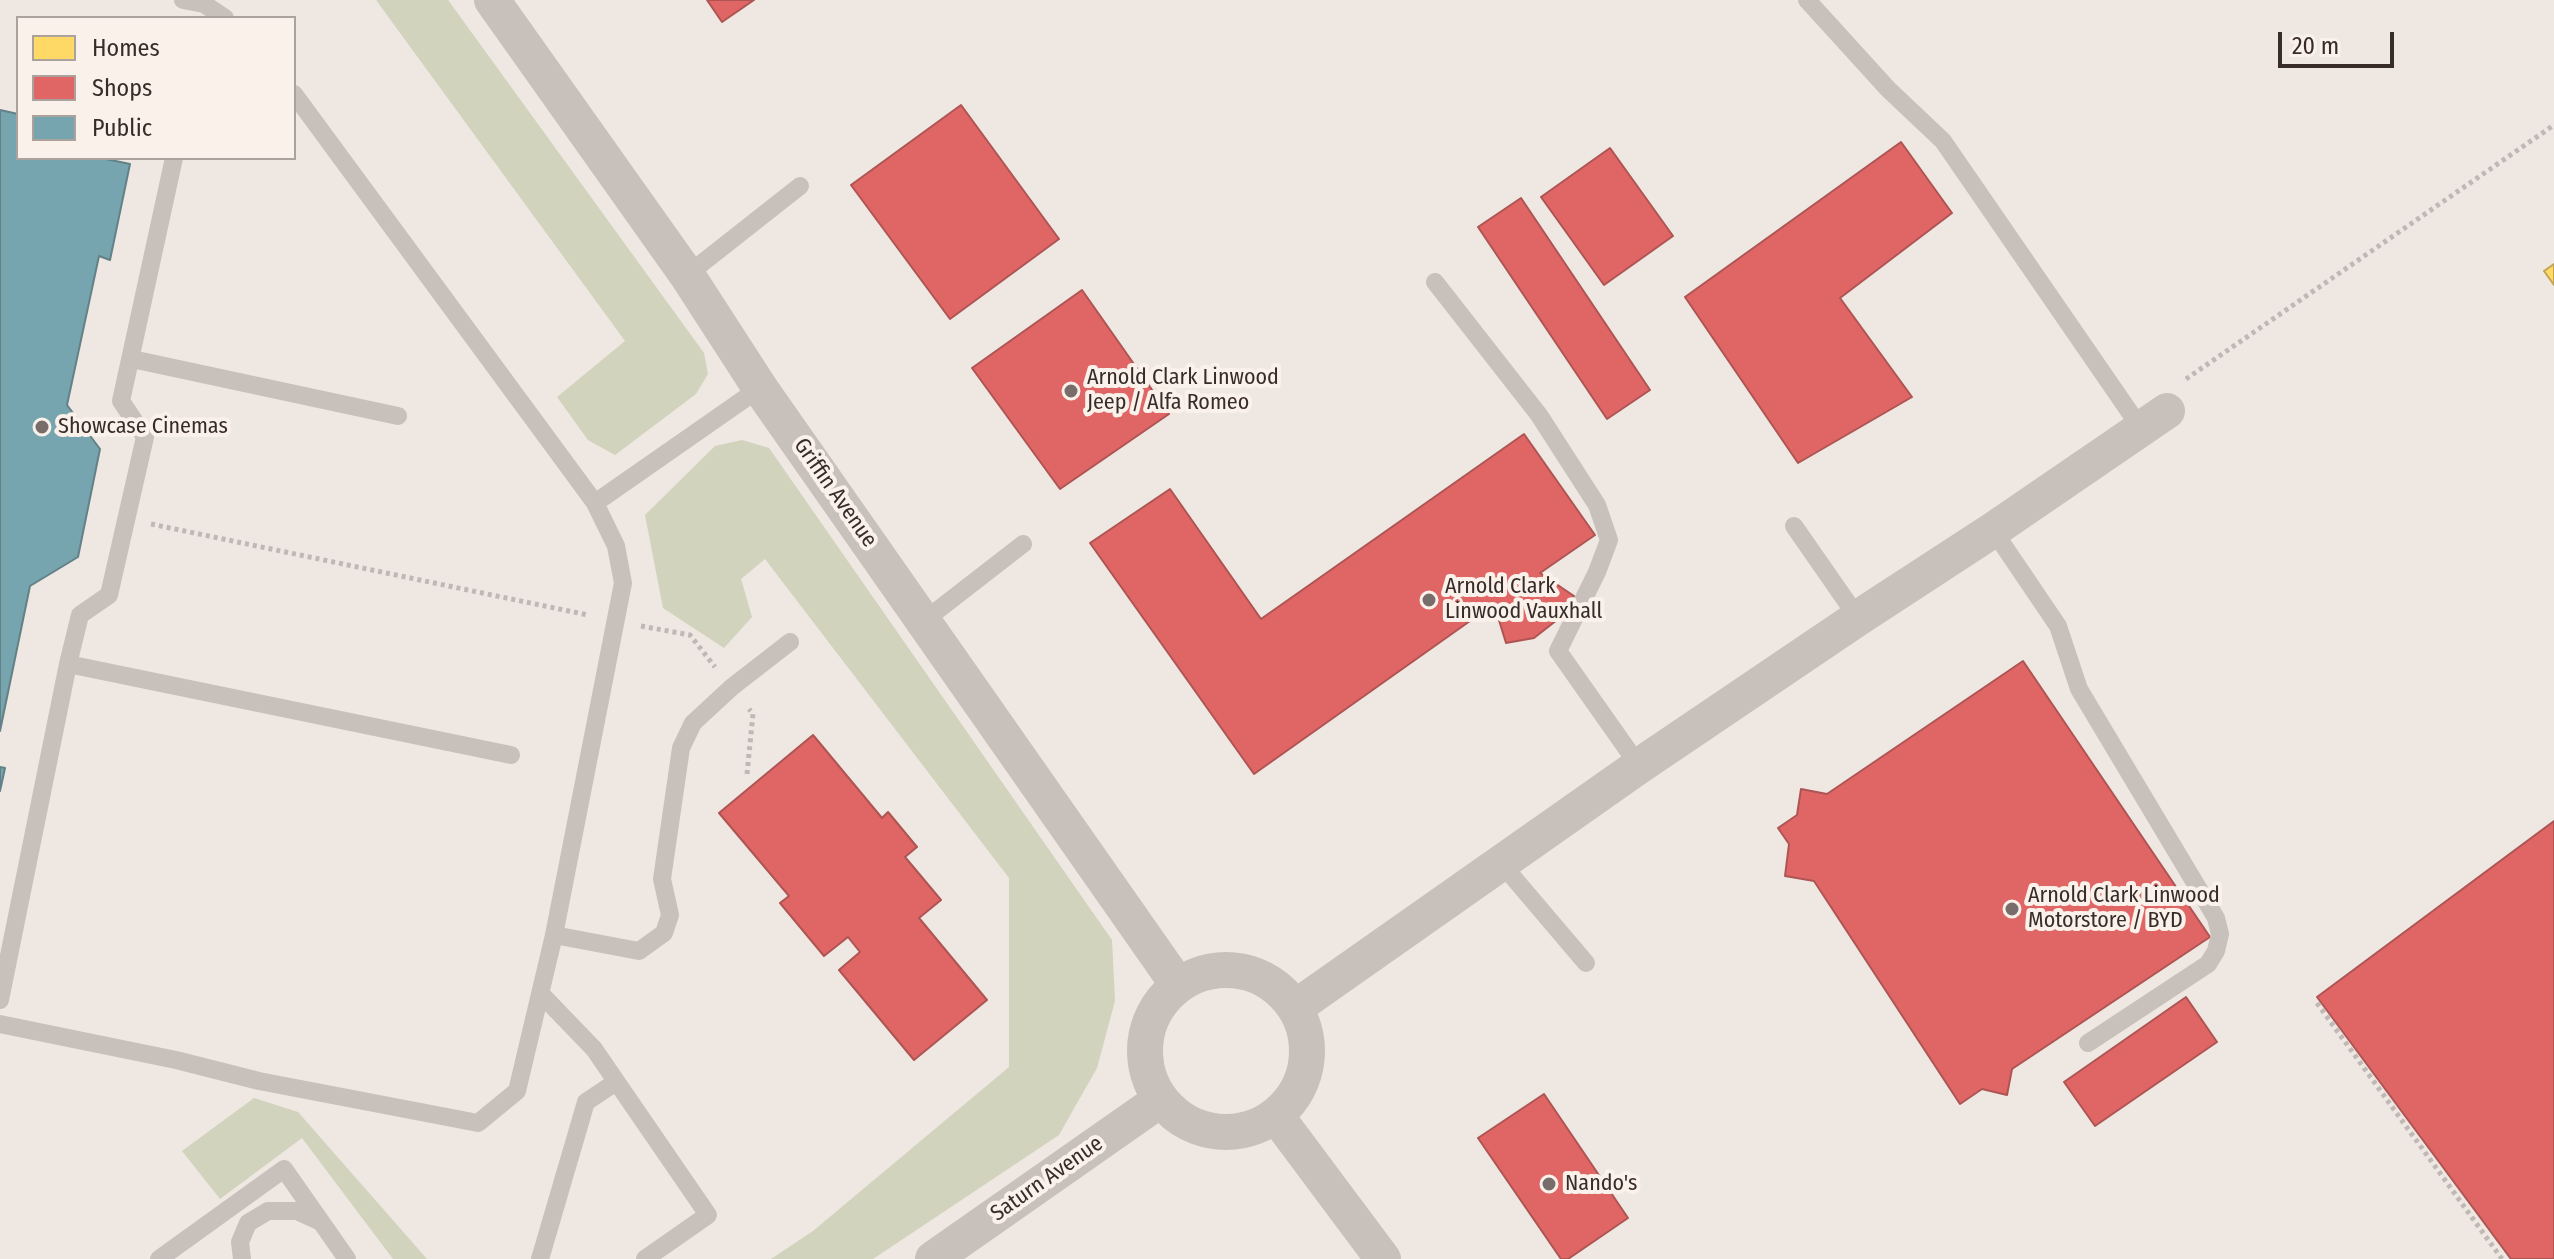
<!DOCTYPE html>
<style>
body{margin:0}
#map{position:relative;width:2554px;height:1259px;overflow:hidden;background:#eee7e2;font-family:"Fira Sans Condensed",sans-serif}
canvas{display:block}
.legend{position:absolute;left:16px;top:16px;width:280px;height:144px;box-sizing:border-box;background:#faf1ea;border:2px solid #aca29d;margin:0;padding:10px 14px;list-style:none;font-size:24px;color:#382c29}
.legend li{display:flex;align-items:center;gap:16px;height:40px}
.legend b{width:40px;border:2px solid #aca29d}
.scale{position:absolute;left:2278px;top:32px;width:116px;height:36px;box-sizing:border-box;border:4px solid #382c29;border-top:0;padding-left:10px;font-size:24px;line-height:28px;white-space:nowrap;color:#382c29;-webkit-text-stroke:6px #faf1ea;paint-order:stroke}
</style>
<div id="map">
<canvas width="2554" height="1259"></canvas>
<ul class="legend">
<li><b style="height:22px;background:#ffd966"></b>Homes</li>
<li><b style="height:22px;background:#e06666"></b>Shops</li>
<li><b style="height:22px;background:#76a5af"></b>Public</li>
</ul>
<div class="scale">20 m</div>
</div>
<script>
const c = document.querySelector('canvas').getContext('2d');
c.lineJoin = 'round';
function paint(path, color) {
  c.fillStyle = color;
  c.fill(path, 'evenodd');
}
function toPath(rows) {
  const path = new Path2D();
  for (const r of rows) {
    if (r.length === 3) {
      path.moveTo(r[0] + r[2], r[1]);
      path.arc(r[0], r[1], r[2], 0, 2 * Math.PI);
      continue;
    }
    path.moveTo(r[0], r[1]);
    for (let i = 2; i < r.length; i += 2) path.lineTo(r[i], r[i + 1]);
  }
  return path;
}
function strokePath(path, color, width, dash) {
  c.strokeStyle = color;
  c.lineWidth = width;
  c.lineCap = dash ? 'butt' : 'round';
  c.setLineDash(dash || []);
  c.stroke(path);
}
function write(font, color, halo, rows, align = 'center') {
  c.font = font + ' "Fira Sans Condensed",sans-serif';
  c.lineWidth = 8;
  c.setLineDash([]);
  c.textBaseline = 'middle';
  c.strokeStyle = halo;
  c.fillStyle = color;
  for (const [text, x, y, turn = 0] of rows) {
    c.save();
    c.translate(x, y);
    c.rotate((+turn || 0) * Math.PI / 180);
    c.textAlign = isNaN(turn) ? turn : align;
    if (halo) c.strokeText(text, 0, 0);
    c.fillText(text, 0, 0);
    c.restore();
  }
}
paint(toPath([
 [376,0,448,0,704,353,708,374,696,394,615,455,588,440,557,397,625,341],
 [742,440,769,448,1112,940,1115,1001,1097,1068,1059,1135,873,1259,771,1259,813,1231,1009,1067,1009,878,765,559,741,579,752,617,724,648,663,608,645,515,715,446],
 [254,1098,298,1112,427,1259,393,1259,302,1138,220,1199,182,1151]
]), '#d1d3bc');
const homes = toPath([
 [2554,264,2554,285,2544,271,2554,264]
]);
paint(homes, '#ffd966');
strokePath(homes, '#c3a554', 2);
const shops = toPath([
 [707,0,754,0,722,22,707,0],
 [961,105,1059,239,950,319,851,185,961,105],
 [1901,142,1952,213,1840,298,1912,397,1798,463,1685,297,1901,142],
 [1610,148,1673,236,1604,285,1541,197,1610,148],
 [1521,198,1650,390,1607,419,1478,227,1521,198],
 [1082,290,1169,414,1060,489,972,368,1082,290],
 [1524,434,1595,535,1540,573,1574,596,1557,620,1534,638,1506,643,1494,604,1254,774,1090,543,1170,489,1261,619,1524,434],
 [2023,661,2210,937,2012,1069,2007,1095,1982,1089,1960,1104,1814,881,1785,876,1789,844,1778,828,1797,815,1801,789,1827,794,2023,661],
 [813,735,882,818,888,812,917,847,905,857,941,900,919,918,987,1000,914,1060,839,970,860,952,848,937,824,956,780,903,789,896,719,813,813,735],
 [2554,821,2554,1259,2511,1259,2317,997,2554,821],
 [2186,997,2217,1042,2095,1126,2064,1082,2186,997],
 [1544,1094,1628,1218,1568,1259,1561,1259,1478,1138,1544,1094]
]);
paint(shops, '#e06666');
strokePath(shops, '#ae5554', 2);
const public = toPath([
 [0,110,18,114,18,158,101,158,130,164,110,260,99,256,67,405,100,449,78,557,30,586,0,731,0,110],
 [0,767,5,768,0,791,0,767]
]);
paint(public, '#76a5af');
strokePath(public, '#638187', 2);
strokePath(toPath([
 [2186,379,2554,125],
 [151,524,588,615],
 [641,626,690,635,715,667],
 [747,774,753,714,749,709],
 [2317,1003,2502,1259]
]), '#c0b8b4', 5, [4, 4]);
strokePath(toPath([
 [183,0,204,4,225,18],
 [1807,0,1888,89,1943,141,2142,430],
 [687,275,800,186],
 [1435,282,1539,415,1597,505,1609,540,1597,572,1558,651,1639,766],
 [132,359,398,416],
 [595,503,760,388],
 [1794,526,1858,618],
 [1993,530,2058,626,2079,689,2216,918,2220,934,2216,951,2208,964,2088,1043],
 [925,620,1023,544],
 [68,664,511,755],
 [1501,863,1586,963],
 [554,935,639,951,664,933,670,915,662,879,681,748,693,723,732,687,790,642],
 [540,993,594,1049,708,1215,645,1259],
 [0,1000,68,664,80,615,109,595,145,437,121,401,174,158],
 [0,1024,176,1060,259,1081,478,1123,517,1091,554,935,623,583,616,546,595,503,294,94],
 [159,1259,284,1169,347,1259],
 [242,1259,240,1242,248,1223,268,1211,297,1211,319,1221],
 [540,1259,586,1102,616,1082]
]), '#c8c0bb', 18);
strokePath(toPath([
 [492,0,687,275,760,388,1178,985],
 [1226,1051,81],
 [1296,1007,1639,766,1858,618,1993,530,2167,411],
 [1277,1117,1383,1259],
 [933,1259,1160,1100]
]), '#c8c0bb', 36);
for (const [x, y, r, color] of [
 [1071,391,8,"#786d6a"],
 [42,427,8,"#786d6a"],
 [1429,600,8,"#786d6a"],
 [2012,909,8,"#786d6a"],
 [1549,1184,8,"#786d6a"]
]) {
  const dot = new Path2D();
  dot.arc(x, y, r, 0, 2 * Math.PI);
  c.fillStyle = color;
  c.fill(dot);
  strokePath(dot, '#faf1ea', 3);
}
write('22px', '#382c29', '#faf1ea', [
 ["Arnold Clark Linwood",1087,378],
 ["Jeep / Alfa Romeo",1087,403],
 ["Showcase Cinemas",58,427],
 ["Arnold Clark",1445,587],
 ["Linwood Vauxhall",1445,612],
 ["Arnold Clark Linwood",2028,896],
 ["Motorstore / BYD",2028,921],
 ["Nando's",1565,1184]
], 'left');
write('22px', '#382c29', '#faf1ea', [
 ["Griffin Avenue",835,493,55],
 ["Saturn Avenue",1047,1179,-35]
]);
</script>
